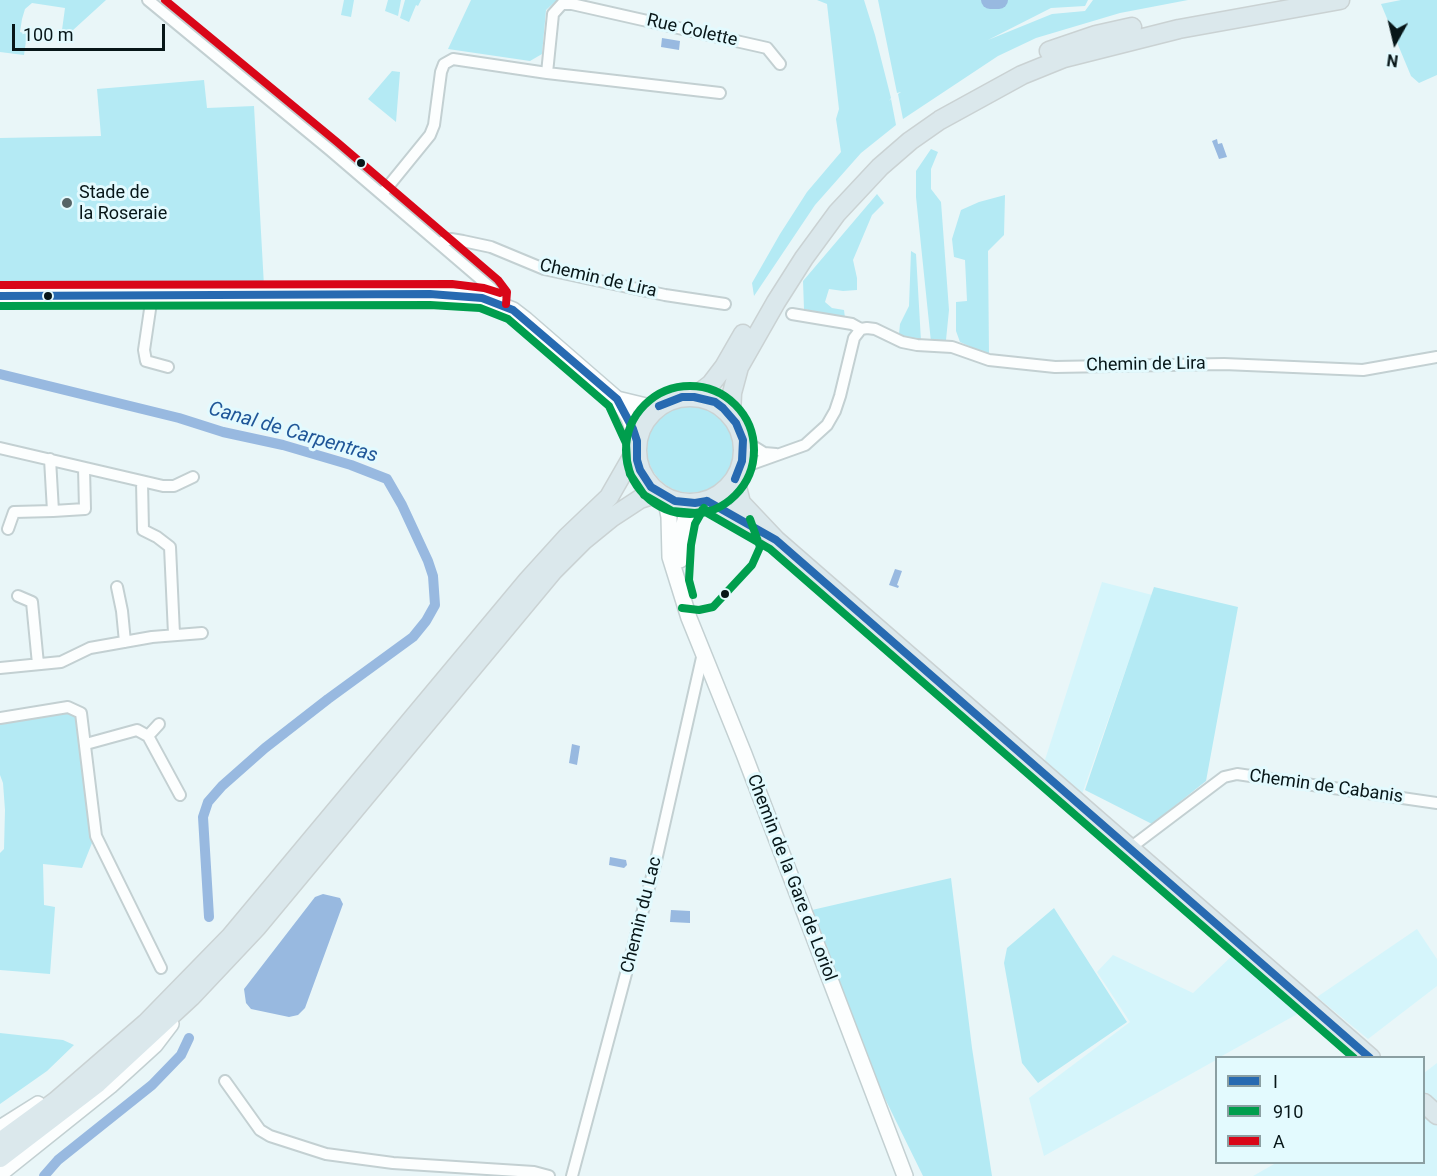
<!DOCTYPE html>
<style>
body{margin:0}
#map{position:relative;width:1437px;height:1176px;overflow:hidden;background:#e9f6f8;font-family:Roboto,sans-serif}
canvas{display:block}
.legend{position:absolute;left:1215px;top:1056px;width:210px;height:108px;box-sizing:border-box;background:#e3fafe;border:2px solid #8b9fa2;margin:0;padding:8px 10px;list-style:none;font-size:18px;color:#071618}
.legend li{display:flex;align-items:center;gap:12px;height:30px}
.legend b{width:30px;border:2px solid #8b9fa2}
.north{position:absolute;left:1365px;top:12px;width:60px;height:60px;-webkit-text-stroke:4px #e3fafe;paint-order:stroke;rotate:188deg;font-size:16px;font-weight:700;line-height:24px;text-align:center;color:#071618}
.north::after{content:'';display:block;margin:auto;width:21px;height:27px;background:#071618;clip-path:polygon(50% 0,100% 100%,50% 72%,0 100%)}
.scale{position:absolute;left:12px;top:24px;width:153px;height:27px;box-sizing:border-box;border:3px solid #071618;border-top:0;padding-left:8px;font-size:18px;line-height:21px;white-space:nowrap;color:#071618;-webkit-text-stroke:4px #e3fafe;paint-order:stroke}
</style>
<div id="map">
<canvas width="1437" height="1176"></canvas>
<ul class="legend">
<li><b style="height:8px;background:#276ab1"></b>I</li>
<li><b style="height:8px;background:#009e4d"></b>910</li>
<li><b style="height:8px;background:#d90618"></b>A</li>
</ul>
<div class="north">N</div>
<div class="scale">100 m</div>
</div>
<script>
const c = document.querySelector('canvas').getContext('2d');
c.lineJoin = 'round';
function paint(path, color) {
  c.fillStyle = color;
  c.fill(path, 'evenodd');
}
function toPath(rows) {
  const path = new Path2D();
  for (const r of rows) {
    if (r.length === 3) {
      path.moveTo(r[0] + r[2], r[1]);
      path.arc(r[0], r[1], r[2], 0, 2 * Math.PI);
      continue;
    }
    path.moveTo(r[0], r[1]);
    for (let i = 2; i < r.length; i += 2) path.lineTo(r[i], r[i + 1]);
  }
  return path;
}
function strokePath(path, color, width, dash) {
  c.strokeStyle = color;
  c.lineWidth = width;
  c.lineCap = dash ? 'butt' : 'round';
  c.setLineDash(dash || []);
  c.stroke(path);
}
function write(font, color, halo, rows, align = 'center') {
  c.font = font + ' Roboto,sans-serif';
  c.lineWidth = 6;
  c.setLineDash([]);
  c.textBaseline = 'middle';
  c.strokeStyle = halo;
  c.fillStyle = color;
  for (const [text, x, y, turn = 0] of rows) {
    c.save();
    c.translate(x, y);
    c.rotate((+turn || 0) * Math.PI / 180);
    c.textAlign = isNaN(turn) ? turn : align;
    if (halo) c.strokeText(text, 0, 0);
    c.fillText(text, 0, 0);
    c.restore();
  }
}
paint(toPath([
 [1102,582,1152,595,1082,794,1044,763],
 [1417,929,1437,959,1437,986,1368,1039,1317,997],
 [1235,953,1301,1012,1220,1057,1216,1058,1216,1060,1044,1156,1029,1098,1130,1022,1097,972,1113,955,1193,993],
 [1437,1063,1437,1104,1424,1093,1424,1073],
 [1424,1113,1437,1126,1437,1176,1253,1176,1276,1163,1424,1162]
]), '#d5f5fb');
paint(toPath([
 [0,0,106,0,72,31,62,30,65,8,32,3,25,9,22,19,20,32,27,34,24,55,0,52],
 [344,0,354,0,351,17,341,15],
 [388,0,401,0,398,16,385,11],
 [405,0,421,0,418,6,416,5,409,22,400,18],
 [471,0,557,0,546,10,542,54,530,61,448,49],
 [817,0,864,0,875,35,891,98,889,101,891,99,896,125,861,153,815,205,754,296,752,283,780,234,807,192,841,152,836,119,839,109,827,4],
 [878,0,1088,0,1085,6,1051,8,988,40,1052,14,1085,11,1093,0,1188,0,1120,13,1036,38,998,56,903,119,898,94,901,92,897,93],
 [1401,0,1437,0,1437,75,1419,83,1411,76,1381,4],
 [392,71,400,72,396,122,368,99],
 [204,80,207,108,254,106,264,286,0,289,0,138,101,136,97,89],
 [931,149,938,152,931,169,931,189,941,202,949,310,946,340,931,342,916,197,916,171],
 [877,194,884,203,872,215,853,260,857,278,857,290,843,291,829,289,825,302,832,308,844,310,845,318,804,309,803,281],
 [1005,195,1004,235,988,251,989,355,960,342,956,331,956,302,967,301,965,260,954,257,952,239,961,210,979,202],
 [911,251,916,254,921,341,910,341,899,334,900,324,909,306],
 [691,449,44],
 [1154,587,1238,607,1206,781,1152,824,1085,790],
 [68,711,79,715,94,838,82,868,43,864,44,905,55,907,50,974,0,970,0,853,4,849,5,810,3,783,0,775,0,721],
 [951,878,972,1048,992,1176,923,1176,867,1062,856,1025,812,910],
 [1054,908,1127,1022,1038,1083,1022,1063,1004,963,1007,948],
 [0,1033,63,1040,74,1045,47,1071,0,1104]
]), '#b4eaf4');
paint(toPath([
 [662,38,680,41,679,50,661,47],
 [1217,139,1218,144,1222,143,1227,157,1219,159,1212,141],
 [895,569,902,571,897,585,899,586,898,588,889,585],
 [572,744,580,746,577,765,569,763],
 [610,857,626,860,627,865,624,868,609,865],
 [323,894,340,898,343,904,305,1008,298,1015,289,1017,251,1009,246,1003,244,989,315,897],
 [671,910,690,911,690,923,670,922]
]), '#98b9e0');
strokePath(toPath([
 [0,374,179,418,223,432,283,445,351,465,387,479,402,505,428,561,433,576,435,605,426,621,413,637,328,699,265,748,222,786,208,802,203,817,209,917],
 [44,1176,58,1160,152,1085,181,1055,189,1038]
]), '#98b9e0', 10);
strokePath(toPath([
 [990,0,999,0]
]), '#98b9e0', 18);
const street = toPath([
 [148,0,330,150,491,288,497,295,496,303],
 [547,73,553,14,562,4,572,4,767,48,780,64],
 [382,194,430,135,434,125,441,72,444,64,453,59,547,73,720,93],
 [439,243,451,239,463,241,491,247,544,269,665,295,725,304],
 [152,296,144,350,146,361,168,367],
 [792,314,852,324,861,329],
 [743,440,764,453,776,454],
 [0,448,163,486,174,486,193,477],
 [50,459,53,511,85,509,84,468],
 [739,472,749,465,805,445,827,425,835,411,840,396,854,338,861,329,867,328,875,329,902,342,917,345,952,347,989,360,1055,367,1224,364,1363,370,1437,357],
 [142,482,143,530,157,537,170,547,174,634],
 [8,529,14,512,53,511],
 [117,587,122,611,125,642],
 [18,596,32,602,38,664],
 [0,668,61,662,90,648,152,637,202,633],
 [0,718,68,707,81,713,96,836,161,968],
 [148,736,159,724],
 [86,744,137,730,148,736,180,795],
 [1130,848,1224,777,1237,774,1437,803],
 [225,1081,260,1130,270,1136,326,1154,393,1163,534,1172,549,1176],
 [572,1176,655,865,703,653]
]);
const secondary = toPath([
 [0,296,430,294,482,298,513,310,526,320,617,399,629,418,637,441],
 [617,399,646,406,659,406],
 [665,497,669,517,670,557,689,618,744,754,905,1176],
 [680,560,683,529,685,520,695,503],
 [0,1128,38,1104],
 [0,1174,110,1086,155,1045,171,1024]
]);
const primary = toPath([
 [1049,51,1096,35,1132,27],
 [690,450,53],
 [694,397,711,384,724,367,743,334],
 [731,416,732,393,739,367,776,302,804,258,837,213,880,167,910,141,940,120,1022,75,1064,58,1179,29,1340,0],
 [735,479,741,503,776,540,1371,1058],
 [707,501,756,529],
 [1424,1103,1437,1115],
 [0,1142,56,1101,146,1023,231,936,528,580,567,537,609,497,636,450],
 [0,1158,98,1083,191,997,257,927,553,571,584,540,611,518,640,499,659,493]
]);
strokePath(street, '#c3d0d2', 14);
strokePath(secondary, '#c3d0d2', 18);
strokePath(primary, '#cad2d3', 21);
strokePath(street, '#fcfefe', 10);
strokePath(secondary, '#fcfefe', 15);
strokePath(primary, '#dbe8ec', 18);
strokePath(toPath([
 [0,296,430,294,482,298,513,310,617,399,633,429,637,441,637,460,640,470,651,487,675,501,695,503,707,501],
 [659,406,682,397,694,397,715,402,723,408,736,423,743,440,742,461,735,479],
 [707,501,776,540,1370,1058]
]), '#276ab1', 8);
strokePath(toPath([
 [0,306,430,305,480,308,508,319,609,406,626,443,627,461,630,474,644,495,672,511,695,513,709,511],
 [690,450,64],
 [702,510,770,549,1354,1058],
 [693,595,689,580,691,545,695,524,704,508],
 [682,608,699,610,713,607,752,565,760,547,750,519]
]), '#009e4d', 8);
strokePath(toPath([
 [165,0,337,142,498,280,507,292,506,304],
 [0,285,452,284,484,288,500,293]
]), '#d90618', 8);
for (const [x, y, r, color] of [
 [361,163,5,"#071618"],
 [67,203,6,"#566466"],
 [48,296,5,"#071618"],
 [725,594,5,"#071618"]
]) {
  const dot = new Path2D();
  dot.arc(x, y, r, 0, 2 * Math.PI);
  c.fillStyle = color;
  c.fill(dot);
  strokePath(dot, '#e3fafe', 2);
}
write('18px', '#071618', '#e3fafe', [
 ["Rue Colette",692,31,13],
 ["Chemin de Lira",598,279,13],
 ["Chemin de Lira",1146,365,-1],
 ["Chemin de Cabanis",1326,787,8],
 ["Chemin de la Gare de Loriol",791,878,69],
 ["Chemin du Lac",642,915,-76]
]);
write('18px', '#071618', '#e3fafe', [
 ["Stade de",79,193],
 ["la Roseraie",79,214]
], 'left');
write('italic 20px', '#1f5698', '#e3fafe', [
 ["Canal de Carpentras",293,433,16]
]);
</script>
